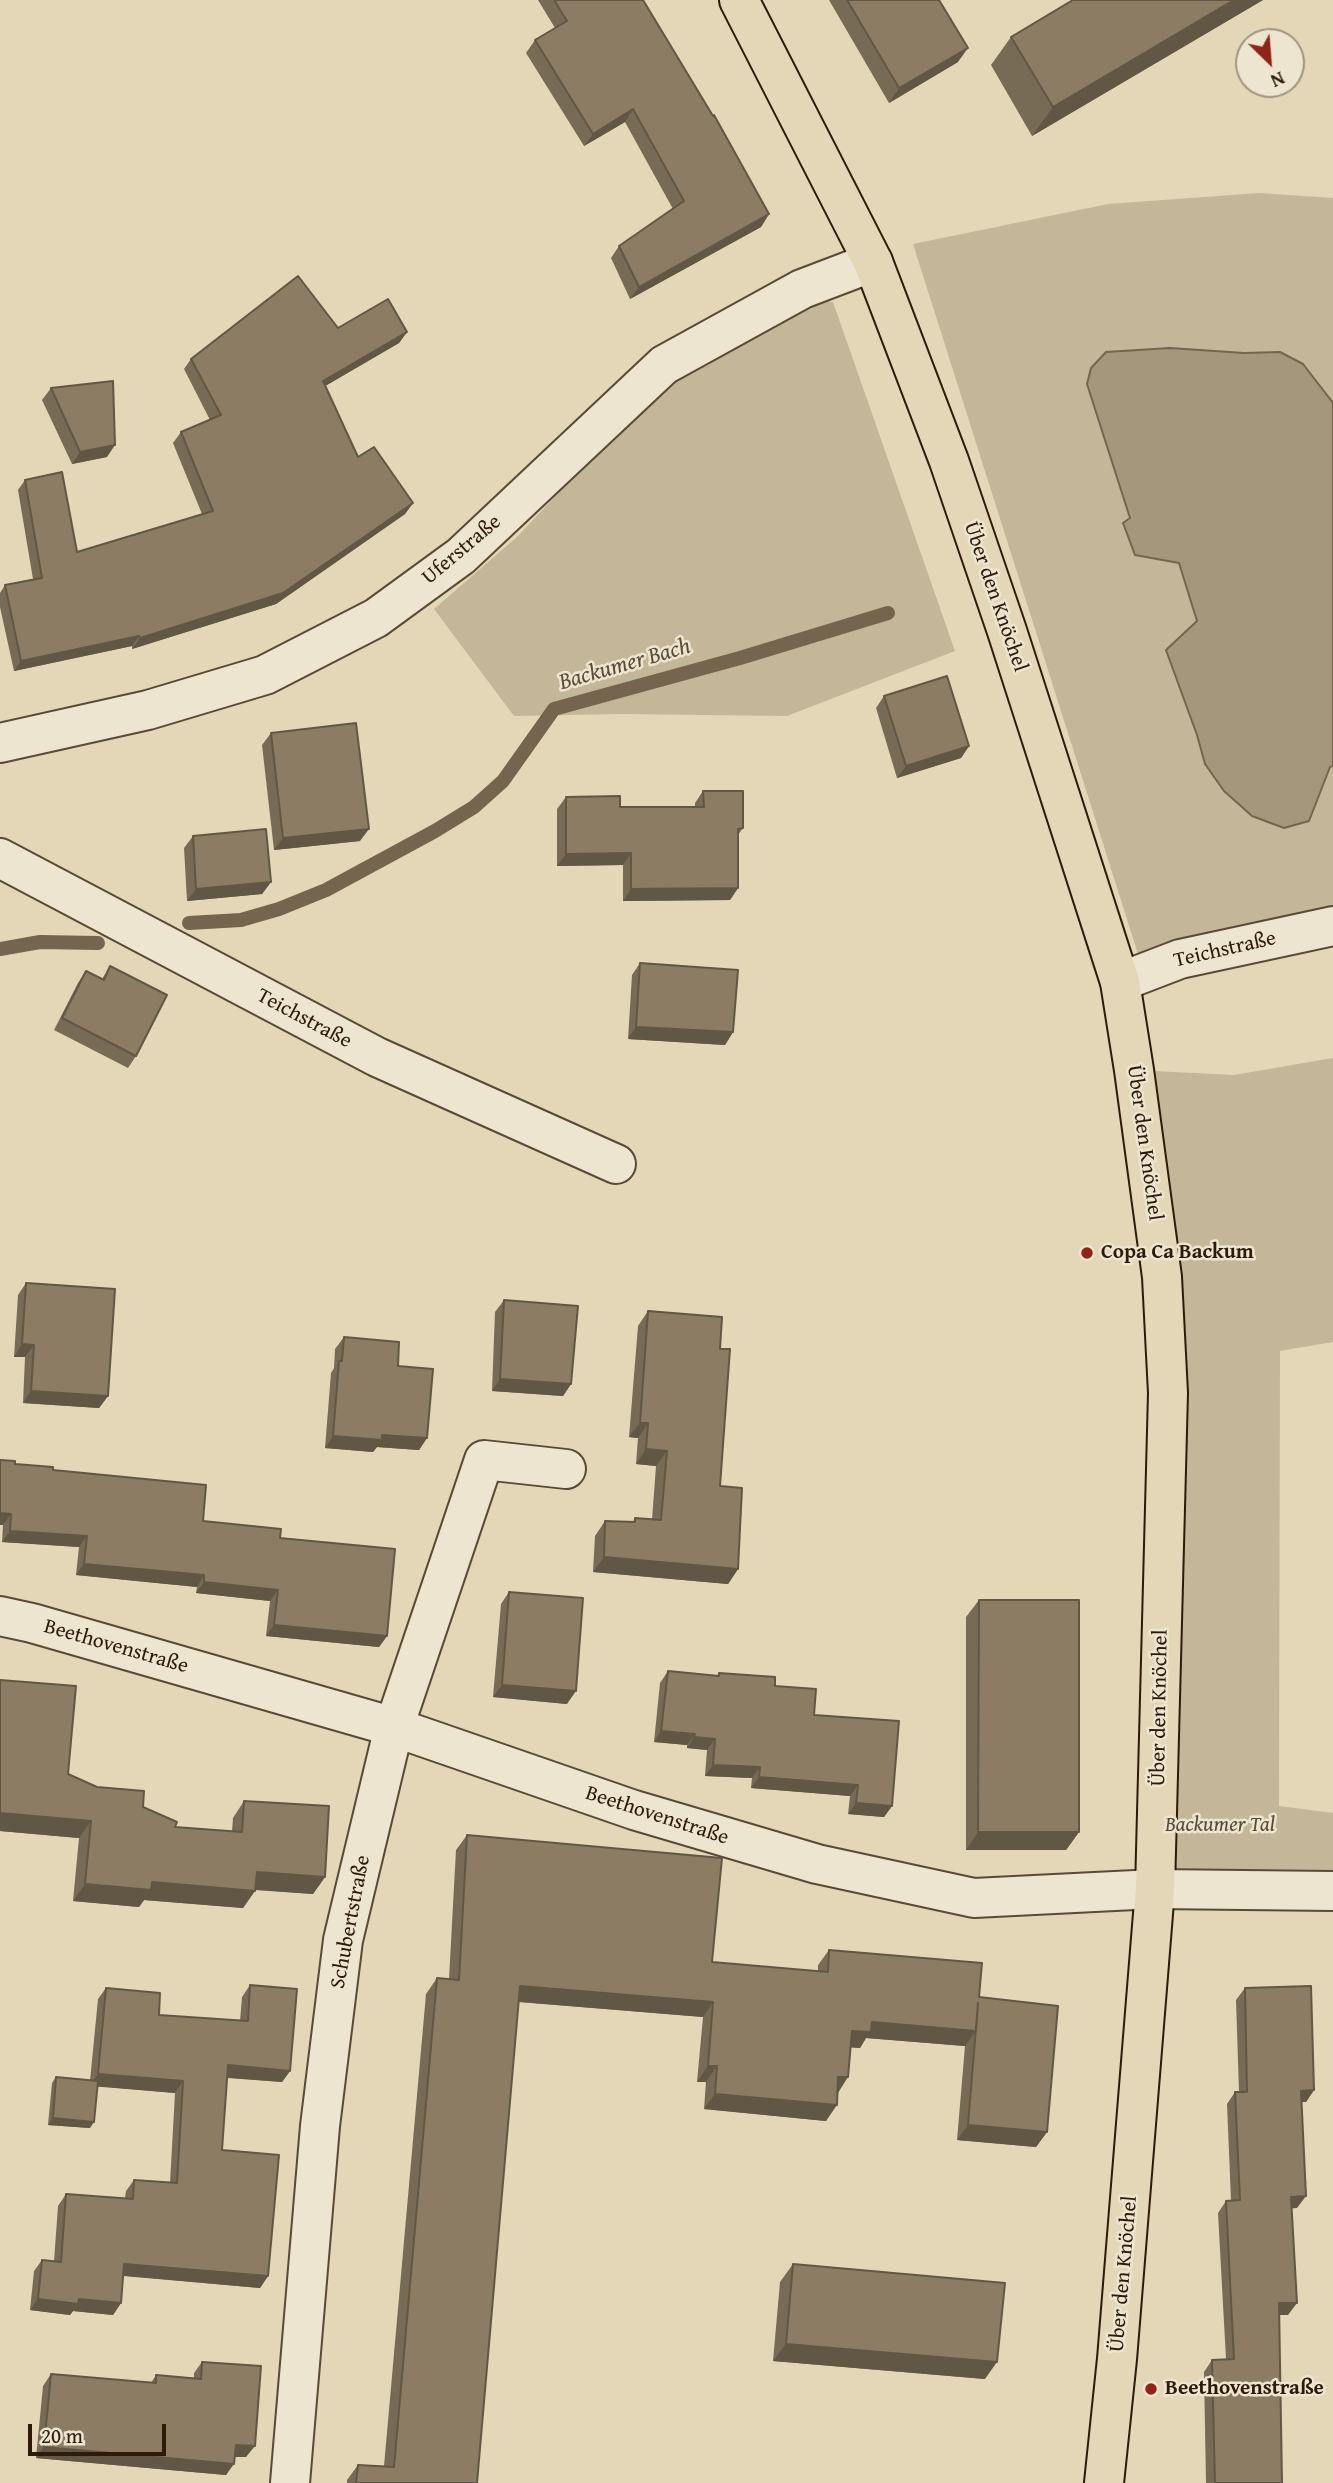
<!DOCTYPE html>
<meta charset="utf-8">
<style>
body{margin:0}
#map{position:relative;width:1333px;height:2483px;overflow:hidden;background:#e3d7b7;font-family:"Gentium Book Plus",serif}
canvas{display:block}
.north{position:absolute;left:1235px;top:28px;width:70px;height:70px;box-sizing:border-box;background:#ede5d0;border:2px solid #a09480;border-radius:50%;rotate:155deg;font-size:19px;font-weight:700;line-height:28px;text-align:center;color:#2d1a09}
.north::after{content:'';display:block;margin:auto;width:24px;height:32px;background:#8f2418;clip-path:polygon(50% 0,100% 100%,50% 72%,0 100%)}
.scale{position:absolute;left:28px;top:2424px;width:138px;height:32px;box-sizing:border-box;border:4px solid #2d1a09;border-top:0;padding-left:9px;font-size:21px;line-height:24px;white-space:nowrap;color:#2d1a09;-webkit-text-stroke:5px #ede5d0;paint-order:stroke}
</style>
<div id="map">
<canvas width="1333" height="2483"></canvas>
<div class="north">N</div>
<div class="scale">20 m</div>
</div>
<script>
const c = document.querySelector('canvas').getContext('2d');
c.lineJoin = 'round';
function paint(path, color) {
  c.fillStyle = color;
  c.fill(path, 'evenodd');
}
function toPath(rows) {
  const path = new Path2D();
  for (const r of rows) {
    path.moveTo(r[0], r[1]);
    for (let i = 2; i < r.length; i += 2) path.lineTo(r[i], r[i + 1]);
  }
  return path;
}
function strokePath(path, color, width, dash) {
  c.strokeStyle = color;
  c.lineWidth = width;
  c.lineCap = dash ? 'butt' : 'round';
  c.setLineDash(dash || []);
  c.stroke(path);
}
function write(font, color, halo, rows, align = 'center') {
  c.font = font + ' "Gentium Book Plus",serif';
  c.lineWidth = 5;
  c.setLineDash([]);
  c.textBaseline = 'middle';
  c.strokeStyle = halo;
  c.fillStyle = color;
  for (const [text, x, y, turn = 0] of rows) {
    c.save();
    c.translate(x, y);
    c.rotate((+turn || 0) * Math.PI / 180);
    c.textAlign = isNaN(turn) ? turn : align;
    if (halo) c.strokeText(text, 0, 0);
    c.fillText(text, 0, 0);
    c.restore();
  }
}
paint(toPath([
 [1259,193,1333,198,1333,932,1284,944,1138,954,913,244,1108,204],
 [818,300,833,302,955,651,787,716,621,714,514,716,434,609,518,536,610,438,701,359],
 [1333,1058,1333,1342,1280,1351,1279,1806,1333,1813,1333,1891,1155,1889,1168,1393,1134,1070,1234,1075]
]), '#c4b799');
const water = toPath([
 [1170,348,1244,353,1280,352,1303,364,1333,403,1333,766,1330,767,1309,821,1284,828,1252,816,1224,791,1205,764,1197,735,1166,650,1197,621,1179,563,1135,555,1123,523,1130,518,1087,384,1091,368,1106,352,1170,348]
]);
paint(water, '#a5977c');
strokePath(water, '#75654e', 2);
strokePath(toPath([
 [189,923,241,920,279,909,326,890,435,831,474,807,503,781,554,709,740,658,888,613],
 [0,949,40,942,98,943]
]), '#75654e', 14);
const minor = toPath([
 [0,743,148,710,265,675,376,618,461,556,664,365,802,289,873,262],
 [0,858,377,1057,616,1164],
 [1120,982,1180,959,1333,926],
 [0,1616,32,1623,394,1727,634,1810,817,1864,974,1898,1155,1889,1333,1891],
 [290,2483,320,2126,343,1940,394,1727,484,1460,566,1469]
]);
const major = toPath([
 [739,0,873,262,949,461,1007,631,1120,982,1134,1070,1162,1277,1168,1393,1155,1889,1117,2359,1104,2483]
]);
strokePath(minor, '#5a4934', 42);
strokePath(major, '#2d1a09', 42);
strokePath(minor, '#ede5d0', 38);
strokePath(major, '#e3d7b7', 38);
paint(toPath([
 [538,0,643,0,769,214,761,227,630,299,611,258,619,246,673,209,625,122,584,146,526,53,535,40,555,28],
 [829,0,939,0,958,62,889,103],
 [1073,0,1263,0,1032,136,991,65,1011,37],
 [338,328,407,332,399,343,325,386,358,457,413,503,405,514,276,604,132,649,132,646,14,671,0,607,0,593,5,585,33,579,18,490,25,480,77,552,202,514,173,443,181,432,210,420,184,369,191,359],
 [51,388,107,457,72,464,42,400],
 [884,696,969,746,961,758,897,778,876,708],
 [271,733,360,841,274,850,262,745],
 [703,791,743,828,738,835,738,888,730,900,623,901,623,865,557,866,557,809,566,797,620,807,695,807,695,803],
 [193,836,271,882,262,894,187,901,184,848],
 [640,963,733,1032,725,1045,628,1039,632,975],
 [110,966,136,1056,128,1068,54,1030,78,983,86,971,102,979],
 [26,1283,108,1396,99,1408,23,1403,25,1357,14,1357,18,1295],
 [504,1300,571,1384,563,1396,492,1391,495,1312],
 [648,1311,720,1349,720,1486,738,1569,728,1584,593,1572,595,1536,605,1521,633,1522,635,1518,652,1520,656,1466,636,1464,638,1438,629,1437,638,1326],
 [344,1337,398,1366,427,1438,419,1450,377,1447,373,1452,325,1448,331,1373,334,1368,335,1349],
 [0,1460,15,1464,53,1470,203,1521,280,1538,387,1636,379,1647,266,1636,270,1601,196,1593,197,1587,76,1575,79,1547,2,1542,3,1525,0,1525],
 [509,1592,567,1704,493,1697,501,1604],
 [979,1600,1079,1832,1066,1850,966,1850,966,1617],
 [668,1671,717,1676,719,1673,775,1686,814,1715,892,1806,884,1817,848,1814,850,1796,751,1788,752,1778,705,1776,707,1750,687,1748,687,1745,654,1742,660,1683],
 [0,1680,68,1774,143,1807,175,1827,232,1831,233,1818,244,1801,325,1877,313,1894,255,1890,243,1908,144,1900,139,1907,73,1901,79,1838,0,1831],
 [467,1835,712,1962,818,1971,818,1965,829,1950,979,1997,1047,2132,1036,2147,957,2140,965,2046,866,2038,860,2048,851,2047,837,2093,826,2121,704,2109,706,2082,697,2082,703,2017,518,2002,477,2483,347,2483,347,2480,358,2465,384,2466,426,1994,437,1978,449,1979,456,1850],
 [250,1985,290,2071,282,2082,227,2078,222,2150,268,2276,260,2288,123,2276,121,2303,113,2315,73,2311,70,2315,30,2310,34,2271,42,2260,54,2261,58,2206,66,2194,125,2198,126,2191,134,2180,170,2183,175,2093,97,2086,90,2128,48,2125,52,2083,56,2077,90,2081,98,1999,106,1988,159,2015,240,2021,242,1997],
 [1245,1988,1314,2090,1306,2102,1302,2102,1297,2208,1292,2208,1288,2315,1279,2315,1282,2483,1206,2483,1204,2372,1212,2360,1226,2359,1218,2213,1226,2201,1231,2200,1227,2104,1235,2092,1239,2092,1236,2000],
 [793,2264,985,2379,773,2361,780,2282],
 [202,2362,246,2457,235,2457,226,2475,36,2458,43,2386,51,2374,151,2383,156,2375,194,2378,194,2373]
]), '#786b55');
paint(toPath([
 [1234,0,1263,0,1032,136,1053,107],
 [968,48,958,62,889,103,899,88],
 [633,109,625,122,584,146,593,134],
 [769,214,761,227,630,299,639,287],
 [407,332,399,343,315,392,323,381],
 [115,445,107,457,72,464,80,452],
 [413,503,405,514,276,604,132,649,140,638],
 [139,636,132,646,14,671,21,661],
 [969,746,961,758,897,778,906,766],
 [369,829,360,841,274,850,283,838],
 [631,853,623,865,557,866,566,854],
 [271,882,262,894,187,901,196,889],
 [738,888,730,900,623,901,631,889],
 [636,1027,733,1032,725,1045,628,1039],
 [22,1344,34,1345,25,1357,14,1357],
 [500,1379,571,1384,563,1396,492,1391],
 [31,1391,108,1396,99,1408,23,1403],
 [640,1423,648,1423,638,1438,629,1437],
 [382,1435,427,1438,419,1450,377,1447,373,1452,325,1448,333,1436],
 [646,1449,667,1451,656,1466,636,1464],
 [0,1513,11,1514,3,1525,0,1525],
 [10,1531,87,1536,79,1547,2,1542],
 [604,1557,738,1569,728,1584,593,1572],
 [84,1564,204,1575,197,1587,76,1575],
 [204,1582,278,1590,270,1601,196,1593],
 [274,1625,387,1636,379,1647,266,1636],
 [502,1685,576,1691,567,1704,493,1697],
 [661,1731,695,1734,687,1745,654,1742],
 [694,1737,715,1739,707,1750,687,1748],
 [713,1765,760,1767,752,1778,705,1776],
 [759,1777,858,1785,850,1796,751,1788],
 [856,1803,892,1806,884,1817,848,1814],
 [0,1813,91,1821,79,1838,0,1831],
 [978,1832,1079,1832,1066,1850,966,1850],
 [257,1872,325,1877,313,1894,245,1889],
 [152,1882,255,1891,243,1908,144,1900,139,1907,73,1901,85,1884],
 [520,1986,713,2002,703,2017,509,2001],
 [872,2022,976,2031,965,2046,866,2038,860,2048,842,2047,852,2031],
 [228,2065,290,2071,282,2082,220,2077],
 [708,2066,717,2066,706,2082,697,2082],
 [98,2074,183,2081,175,2093,90,2086],
 [838,2077,848,2077,838,2093],
 [1314,2090,1306,2102,1293,2102,1301,2091],
 [715,2094,837,2105,826,2121,704,2109],
 [53,2118,94,2122,90,2128,48,2125],
 [968,2125,1047,2132,1036,2147,957,2140],
 [1306,2196,1297,2208,1283,2209,1291,2197],
 [124,2264,268,2276,260,2288,116,2275],
 [38,2299,79,2299,121,2303,113,2315,73,2311,70,2315,30,2310],
 [1279,2303,1297,2303,1288,2315,1270,2315],
 [786,2344,997,2362,985,2379,773,2361],
 [236,2445,255,2446,246,2457,228,2457],
 [44,2447,234,2464,226,2475,36,2458]
]), '#625745');
const building = toPath([
 [554,0,643,0,713,116,714,115,769,214,639,287,619,246,684,201,633,109,593,134,535,40,567,21,554,0],
 [847,0,939,0,968,48,899,88,847,0],
 [1073,0,1234,0,1053,107,1011,37,1073,0],
 [298,276,338,328,388,299,407,332,323,381,358,457,374,447,413,503,283,593,140,638,139,636,21,661,5,585,42,578,25,480,62,472,77,552,213,511,181,432,221,415,191,359,298,276],
 [113,381,115,445,80,452,51,388,113,381],
 [947,676,969,746,906,766,884,696,947,676],
 [356,723,369,829,283,838,271,733,356,723],
 [703,791,743,791,743,828,738,829,738,888,631,889,631,853,566,854,566,797,620,796,620,807,704,807,703,791],
 [266,829,271,882,196,889,193,836,266,829],
 [640,963,738,970,733,1032,636,1027,640,963],
 [110,966,167,995,136,1056,62,1018,86,971,104,980,110,966],
 [26,1283,115,1289,108,1396,31,1391,34,1345,22,1344,26,1283],
 [504,1300,578,1306,571,1384,500,1379,504,1300],
 [648,1311,722,1317,720,1349,730,1349,720,1486,742,1488,738,1569,604,1557,605,1521,635,1522,635,1518,661,1520,667,1451,646,1449,648,1423,640,1423,648,1311],
 [344,1337,399,1342,398,1366,433,1369,427,1438,382,1435,382,1440,333,1436,339,1361,342,1361,344,1337],
 [0,1460,15,1461,15,1464,53,1467,53,1470,206,1485,203,1521,281,1529,280,1538,395,1549,387,1636,274,1625,278,1590,204,1582,204,1575,84,1564,87,1536,10,1531,11,1514,0,1513,0,1460],
 [509,1592,583,1598,576,1691,502,1685,509,1592],
 [979,1600,1079,1600,1079,1832,978,1832,979,1600],
 [668,1671,719,1676,719,1673,775,1677,775,1686,816,1689,814,1715,899,1721,892,1806,856,1803,858,1785,759,1777,760,1767,713,1765,715,1739,694,1737,695,1734,661,1731,668,1671],
 [0,1680,76,1686,68,1774,97,1787,144,1791,143,1807,177,1822,175,1827,242,1832,244,1801,329,1806,325,1877,257,1872,255,1891,152,1882,151,1890,85,1884,91,1821,0,1813,0,1680],
 [467,1835,722,1858,712,1962,828,1972,829,1950,982,1963,979,1997,1058,2006,1047,2132,968,2125,978,2003,976,2031,872,2022,871,2032,852,2031,848,2077,838,2077,837,2105,715,2094,717,2066,708,2066,713,2002,520,1986,477,2483,356,2483,358,2465,394,2467,437,1978,459,1980,467,1835],
 [250,1985,297,1989,290,2071,228,2065,222,2150,279,2155,268,2276,124,2264,121,2303,79,2299,78,2304,38,2299,42,2260,61,2262,66,2194,133,2199,134,2180,177,2183,183,2081,98,2074,106,1988,160,1993,159,2015,248,2021,250,1985],
 [1311,1986,1314,2090,1301,2091,1306,2196,1291,2197,1297,2303,1279,2303,1282,2483,1215,2483,1212,2360,1234,2359,1226,2201,1240,2200,1235,2092,1247,2092,1245,1988,1311,1986],
 [56,2077,98,2081,94,2122,53,2118,56,2077],
 [793,2264,1005,2283,997,2362,786,2344,793,2264],
 [202,2362,261,2366,255,2446,236,2445,234,2464,44,2447,51,2374,156,2383,156,2375,201,2379,202,2362]
]);
paint(building, '#8c7c63');
strokePath(building, '#625745', 2);
for (const [x, y, r, color] of [
 [1087,1253,7,"#8f2418"],
 [1151,2389,7,"#8f2418"]
]) {
  const dot = new Path2D();
  dot.arc(x, y, r, 0, 2 * Math.PI);
  c.fillStyle = color;
  c.fill(dot);
  strokePath(dot, '#ede5d0', 2.5);
}
write('21px', '#2d1a09', '#ede5d0', [
 ["Uferstraße",462,550,-40],
 ["Über den Knöchel",995,597,71],
 ["Teichstraße",1225,950,-13],
 ["Teichstraße",304,1019,28],
 ["Über den Knöchel",1144,1143,82],
 ["Beethovenstraße",116,1647,16],
 ["Über den Knöchel",1160,1708,-89],
 ["Beethovenstraße",657,1816,18],
 ["Schubertstraße",351,1922,-79],
 ["Über den Knöchel",1124,2274,-85]
]);
write('bold 21px', '#2d1a09', '#ede5d0', [
 ["Copa Ca Backum",1101,1253],
 ["Beethovenstraße",1165,2389]
], 'left');
write('italic 21px', '#5a4934', '#ede5d0', [
 ["Backumer Tal",1220,1826]
]);
write('italic 23px', '#5d4c37', '#ede5d0', [
 ["Backumer Bach",625,665,-16]
]);
</script>
